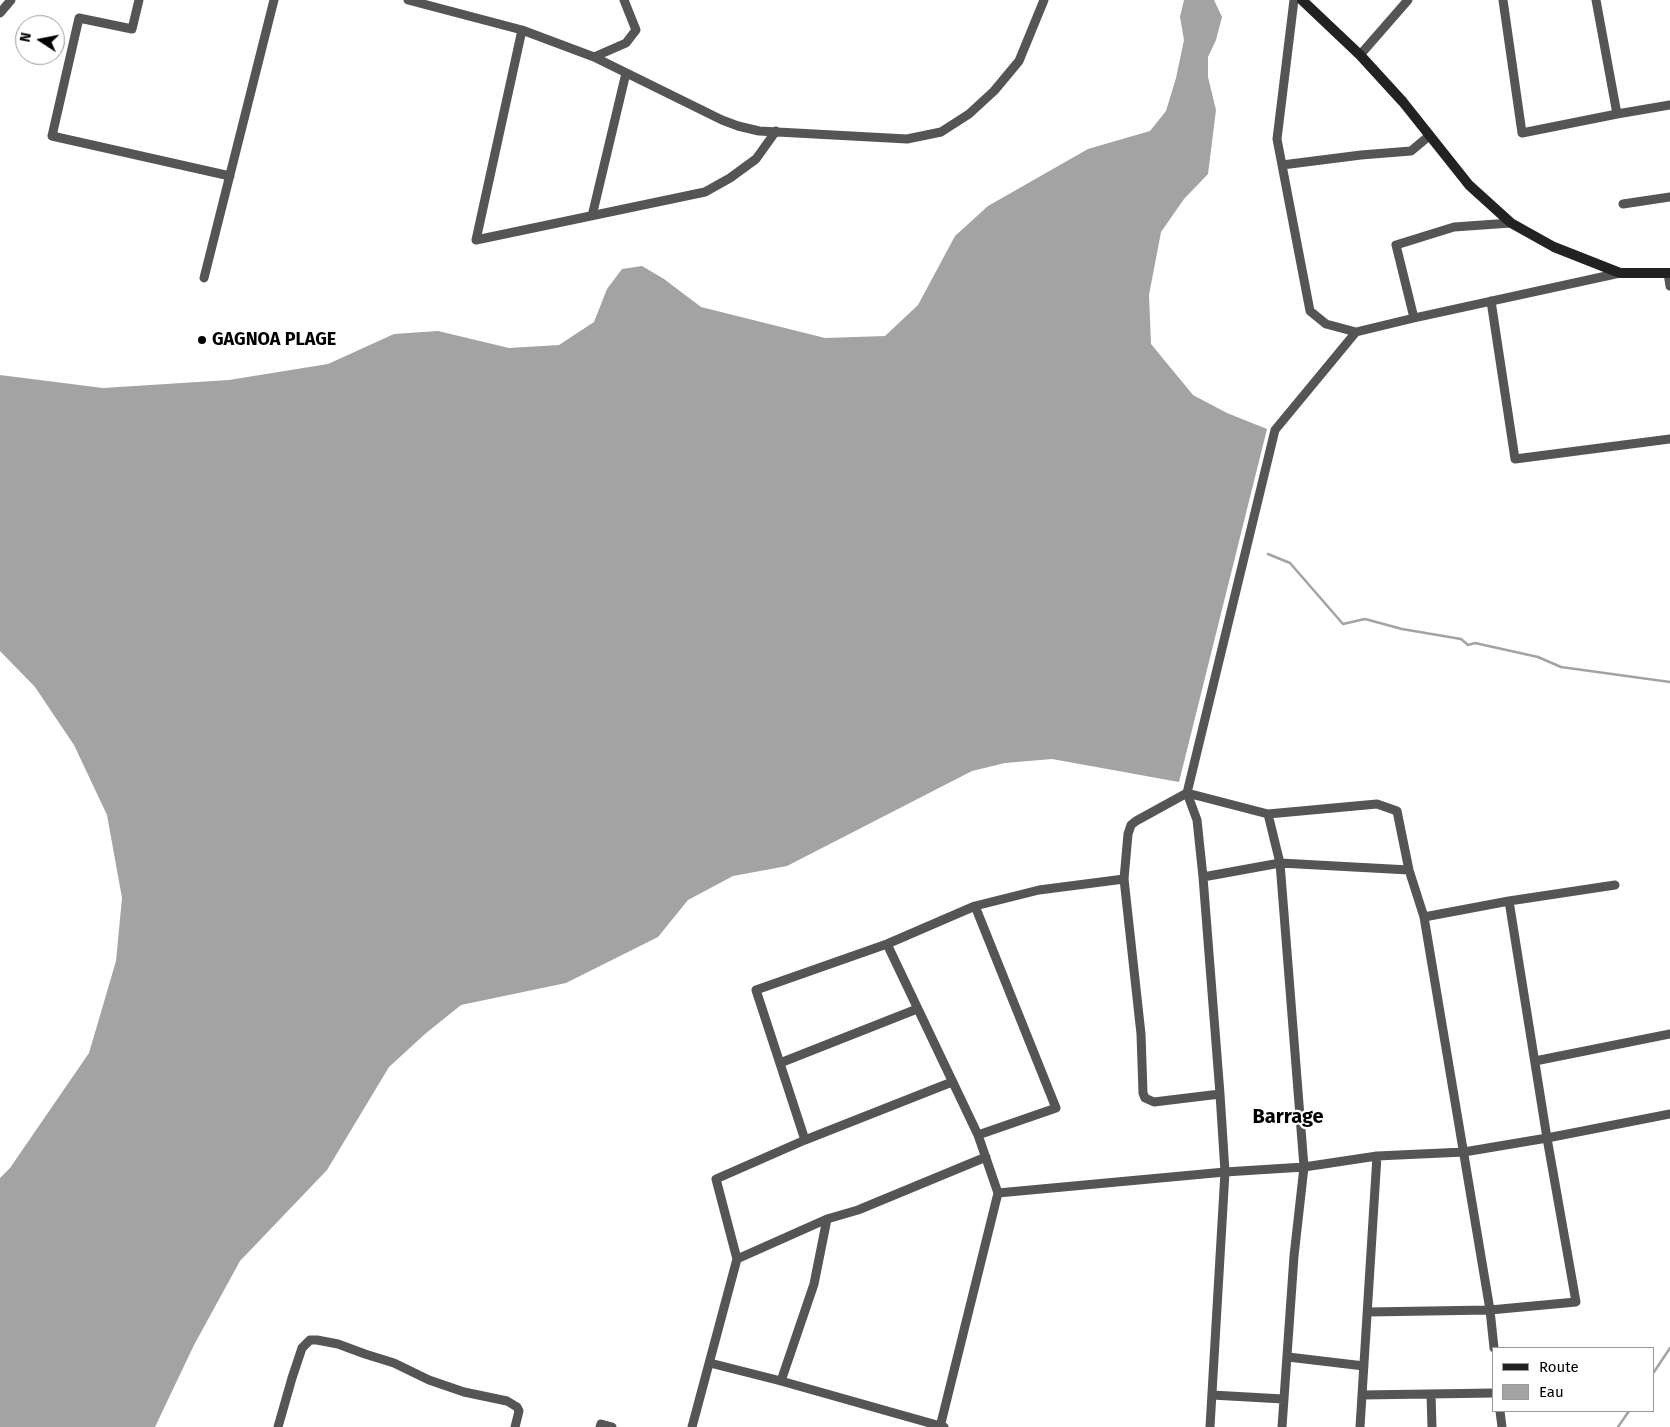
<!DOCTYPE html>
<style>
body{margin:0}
#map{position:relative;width:1670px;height:1427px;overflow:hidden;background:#fff;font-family:"Fira Sans",sans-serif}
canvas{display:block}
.legend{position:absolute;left:1492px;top:1347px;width:162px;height:65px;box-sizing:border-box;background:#fff;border:1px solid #999;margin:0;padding:6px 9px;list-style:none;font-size:15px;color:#000}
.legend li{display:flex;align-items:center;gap:10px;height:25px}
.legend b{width:25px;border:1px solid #999}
.north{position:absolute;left:15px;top:15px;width:50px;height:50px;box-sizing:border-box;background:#fff;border:1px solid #999;border-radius:50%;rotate:281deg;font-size:14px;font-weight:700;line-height:20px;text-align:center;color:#000}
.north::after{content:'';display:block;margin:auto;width:18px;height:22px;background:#000;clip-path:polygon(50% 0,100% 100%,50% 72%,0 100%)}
</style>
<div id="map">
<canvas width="1670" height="1427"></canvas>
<ul class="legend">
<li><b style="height:6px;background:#222"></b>Route</li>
<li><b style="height:14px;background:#a3a3a3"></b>Eau</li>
</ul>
<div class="north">N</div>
</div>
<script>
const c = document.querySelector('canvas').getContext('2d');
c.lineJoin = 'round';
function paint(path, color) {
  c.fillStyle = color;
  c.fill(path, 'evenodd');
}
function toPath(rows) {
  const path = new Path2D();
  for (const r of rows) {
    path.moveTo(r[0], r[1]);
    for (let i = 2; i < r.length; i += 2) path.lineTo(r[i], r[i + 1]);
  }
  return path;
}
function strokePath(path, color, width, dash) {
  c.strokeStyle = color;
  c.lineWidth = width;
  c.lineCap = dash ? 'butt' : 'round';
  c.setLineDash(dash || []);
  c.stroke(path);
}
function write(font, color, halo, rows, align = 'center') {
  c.font = font + ' "Fira Sans",sans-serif';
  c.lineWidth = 4.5;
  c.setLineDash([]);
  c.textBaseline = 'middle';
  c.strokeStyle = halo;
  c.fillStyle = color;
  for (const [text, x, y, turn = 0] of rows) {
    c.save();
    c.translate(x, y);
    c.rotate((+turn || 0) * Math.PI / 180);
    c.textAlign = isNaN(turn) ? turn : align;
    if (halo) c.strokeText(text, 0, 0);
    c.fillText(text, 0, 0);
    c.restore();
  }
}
paint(toPath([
 [1184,0,1214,0,1222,17,1216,40,1208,57,1208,77,1216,110,1208,174,1184,199,1161,232,1149,295,1151,344,1193,395,1227,413,1267,429,1179,782,1052,759,1005,763,972,771,787,866,733,876,688,900,658,937,566,983,461,1005,425,1034,389,1067,327,1170,240,1261,194,1345,155,1427,0,1427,0,1178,10,1168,89,1053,116,961,122,898,107,815,74,745,35,687,0,651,0,375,103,388,229,380,328,364,394,334,438,331,509,348,559,345,594,322,607,289,622,269,642,266,664,279,701,307,825,338,885,336,918,305,955,236,988,206,1088,149,1150,131,1166,111,1176,78,1184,40,1180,17]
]), '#a3a3a3');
strokePath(toPath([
 [1268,554,1290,563,1343,624,1365,619,1402,629,1461,639,1468,645,1475,643,1538,657,1561,667,1670,682],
 [1654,1372,1670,1348],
 [1618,1427,1629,1411]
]), '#a3a3a3', 2.5);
strokePath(toPath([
 [139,0,132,29,79,18,52,136,230,176],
 [408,0,522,30,594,57,722,120,738,126,759,131,907,139,941,132,969,114,994,91,1019,61,1044,0],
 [1294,0,1277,139,1310,311,1326,324,1356,332,1414,318,1620,273],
 [1503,0,1522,133,1617,114,1670,105],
 [1596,0,1617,114],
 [0,13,11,0],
 [522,30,476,240,705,192,730,178,756,159,776,131],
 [1360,55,1408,0],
 [594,57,626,43,636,30,624,0],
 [1282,165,1361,155,1411,151,1429,136],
 [1623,204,1670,197],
 [592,216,626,73],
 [1668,273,1670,286],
 [204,278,274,0],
 [1491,301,1515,459,1670,439],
 [1414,318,1396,245,1454,227,1511,223],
 [1268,814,1377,804,1397,811,1409,870,1424,917,1490,1310,1494,1348],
 [1203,877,1280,863,1409,870],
 [975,906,1039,890,1124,879],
 [1424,917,1509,901,1615,885],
 [887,944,978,1135,998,1193,940,1427],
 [1535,1061,1670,1034],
 [780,1063,917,1009],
 [805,1140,756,990,887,944,975,906,1056,1108,978,1135],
 [998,1193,1225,1172,1304,1167,1377,1156,1464,1152,1547,1138,1670,1114],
 [737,1259,827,1219,858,1210,986,1157],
 [1368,1312,1490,1310,1576,1302,1547,1138,1509,901],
 [1288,1357,1364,1366],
 [710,1363,781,1381,944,1427],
 [781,1381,814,1284,827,1219],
 [1431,1394,1432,1427],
 [1212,1395,1283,1399],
 [1362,1395,1494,1393],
 [1500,1411,1502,1427],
 [278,1427,292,1378,302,1348,310,1340,317,1340,338,1344,365,1354,394,1363,429,1380,464,1392,507,1401,517,1407,519,1411,515,1427],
 [600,1427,601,1424,612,1427],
 [692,1427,737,1259,716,1179,805,1140,952,1082],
 [1210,1427,1225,1172,1220,1094,1203,877,1197,820,1187,793,1136,821,1131,825,1128,834,1124,879,1141,1034,1143,1093,1145,1098,1154,1102,1220,1094],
 [1282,1427,1294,1256,1304,1167,1280,863,1268,814,1187,793,1275,430,1356,332],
 [1360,1427,1377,1156]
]), '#555', 9);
strokePath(toPath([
 [1302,0,1360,55,1403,102,1469,185,1511,223,1554,247,1620,273,1670,273]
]), '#222', 10);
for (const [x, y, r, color] of [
 [202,340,5,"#000"]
]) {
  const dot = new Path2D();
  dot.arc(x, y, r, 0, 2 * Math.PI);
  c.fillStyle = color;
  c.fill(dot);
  strokePath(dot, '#fff', 2);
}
write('bold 18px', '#000', '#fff', [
 ["GAGNOA PLAGE",212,340]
], 'left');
write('bold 20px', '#000', '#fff', [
 ["Barrage",1288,1117]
]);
</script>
